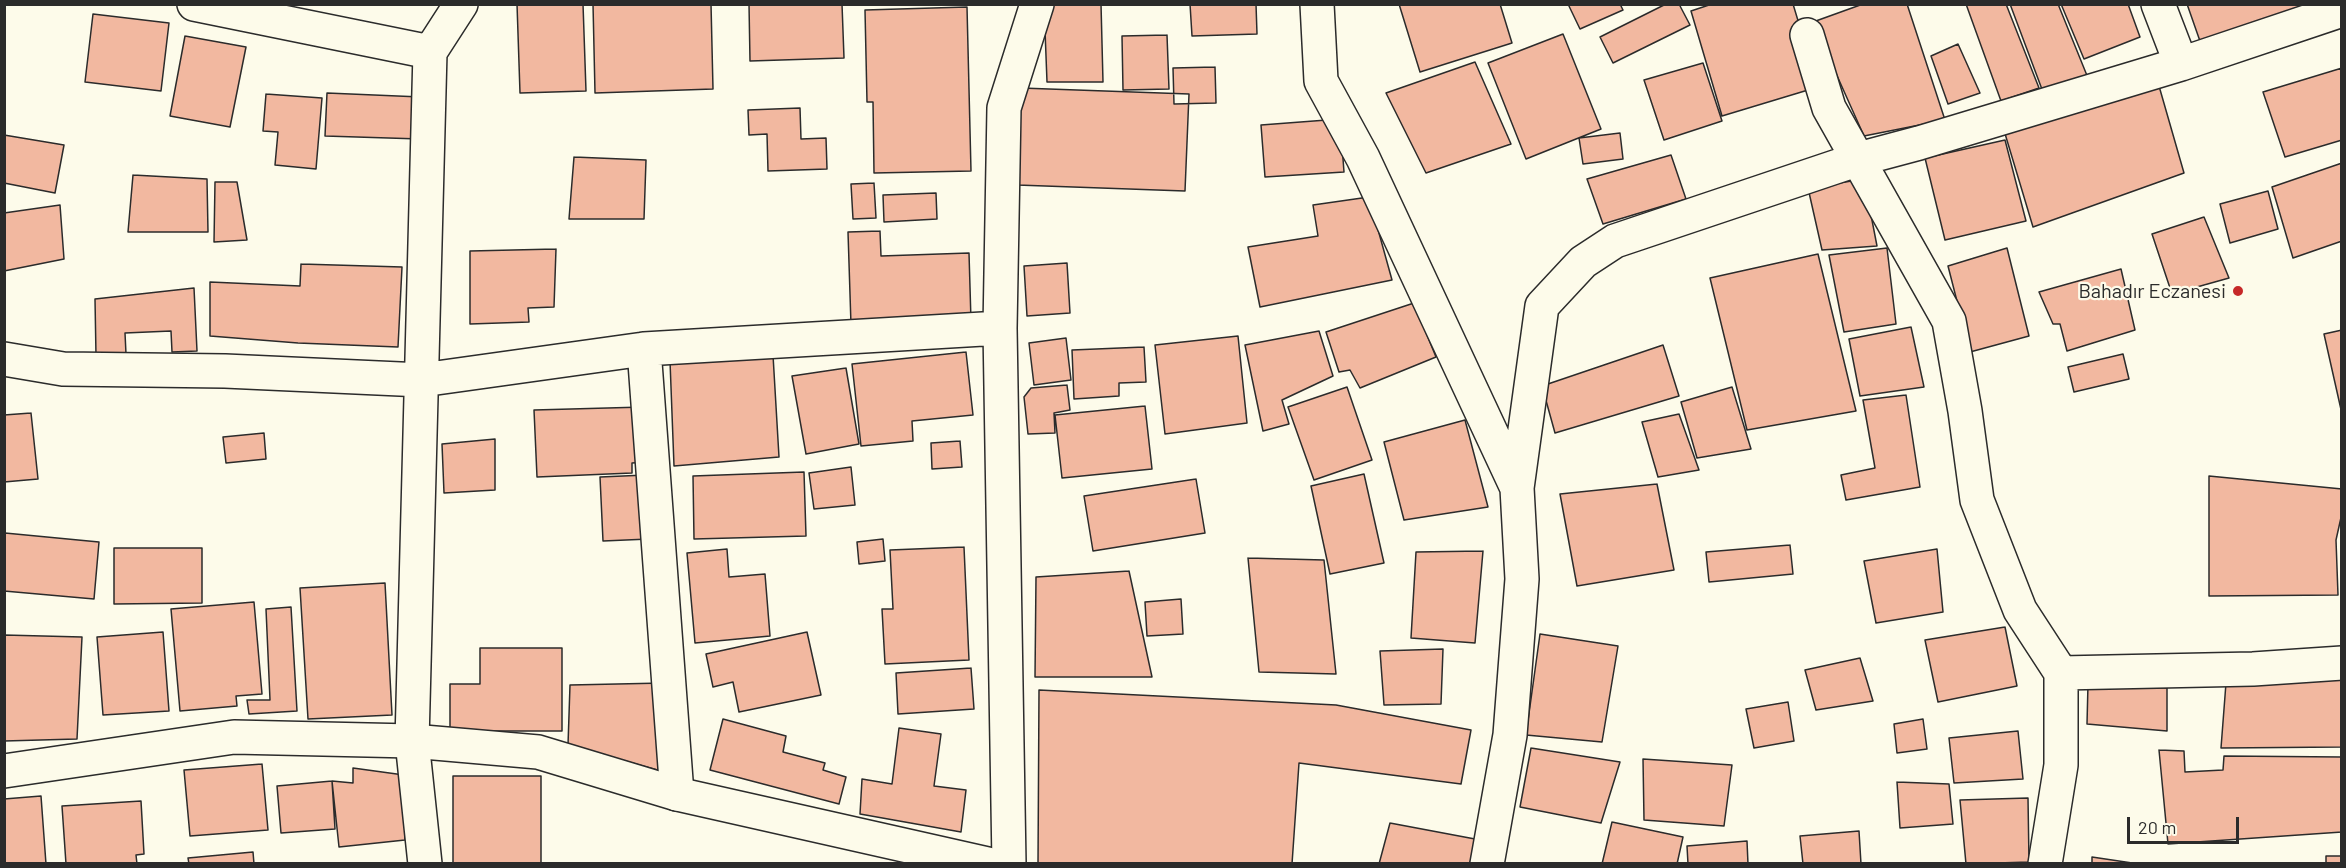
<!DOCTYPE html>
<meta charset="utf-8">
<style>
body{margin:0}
#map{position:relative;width:2346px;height:868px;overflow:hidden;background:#fdfbea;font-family:Barlow,sans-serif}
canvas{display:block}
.frame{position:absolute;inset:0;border:6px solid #2b2b2b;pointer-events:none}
.scale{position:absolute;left:2127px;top:817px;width:112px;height:27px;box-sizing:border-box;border:3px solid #2b2b2b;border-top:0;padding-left:8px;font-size:18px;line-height:21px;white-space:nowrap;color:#2b2b2b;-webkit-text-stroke:4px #fdfbea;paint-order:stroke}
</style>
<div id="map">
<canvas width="2346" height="868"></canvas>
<div class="frame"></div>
<div class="scale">20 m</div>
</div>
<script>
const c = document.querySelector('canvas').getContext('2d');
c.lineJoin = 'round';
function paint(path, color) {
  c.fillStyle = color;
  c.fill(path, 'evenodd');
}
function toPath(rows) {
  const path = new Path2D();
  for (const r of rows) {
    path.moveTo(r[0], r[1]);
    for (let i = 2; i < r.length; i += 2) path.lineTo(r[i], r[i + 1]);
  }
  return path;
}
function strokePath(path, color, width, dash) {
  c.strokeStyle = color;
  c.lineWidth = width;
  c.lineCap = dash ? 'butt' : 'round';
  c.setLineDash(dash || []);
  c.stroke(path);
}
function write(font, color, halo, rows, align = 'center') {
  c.font = font + ' Barlow,sans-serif';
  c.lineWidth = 4.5;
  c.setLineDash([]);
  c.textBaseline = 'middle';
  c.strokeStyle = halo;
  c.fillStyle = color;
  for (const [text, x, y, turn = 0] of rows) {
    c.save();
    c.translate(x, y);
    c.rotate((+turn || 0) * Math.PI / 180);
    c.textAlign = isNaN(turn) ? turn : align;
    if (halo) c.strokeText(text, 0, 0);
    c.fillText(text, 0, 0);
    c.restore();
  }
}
const building = toPath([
 [517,4,583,4,586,91,520,93,517,4],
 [593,4,711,4,713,89,595,93,593,4],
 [749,4,842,4,844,58,750,61,749,4],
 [1044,4,1101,4,1103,82,1047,82,1044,4],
 [1190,4,1256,4,1257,34,1192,36,1190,4],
 [1399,4,1500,4,1512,43,1420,72,1399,4],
 [1568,4,1620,4,1623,10,1580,29,1568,4],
 [1666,4,1679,4,1690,25,1613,63,1600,37,1666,4],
 [1712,4,1793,4,1818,87,1722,116,1691,11,1712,4],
 [1863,4,1907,4,1945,120,1864,136,1813,22,1863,4],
 [1966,4,2006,4,2039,88,2001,101,1966,4],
 [2010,4,2058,4,2088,78,2043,92,2010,4],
 [2061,4,2128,4,2140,37,2084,59,2061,4],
 [2187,4,2320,4,2201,44,2187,4],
 [967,7,971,171,874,173,873,102,867,102,865,10,967,7],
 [93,14,169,23,161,91,85,82,93,14],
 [1563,34,1601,129,1526,159,1488,63,1563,34],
 [1167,35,1169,89,1123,90,1122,36,1167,35],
 [185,36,246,47,230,127,170,116,185,36],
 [1958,44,1980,93,1948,104,1931,56,1958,44],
 [1475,62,1511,144,1426,173,1386,93,1475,62],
 [1703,63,1722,121,1664,140,1644,80,1703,63],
 [1215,67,1216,103,1174,104,1173,68,1215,67],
 [2342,68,2342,140,2285,157,2263,92,2342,68],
 [2157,79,2184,173,2033,227,2003,127,2157,79],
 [1021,88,1189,94,1185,191,1017,185,1021,88],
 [327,93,421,97,420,139,325,136,327,93],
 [266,94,322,98,316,169,275,165,278,132,263,131,266,94],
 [800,108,801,139,826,138,827,169,768,171,767,134,749,135,748,110,800,108],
 [1340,119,1344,172,1265,177,1261,125,1340,119],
 [1620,133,1623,159,1583,164,1579,138,1620,133],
 [4,135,64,145,55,193,4,183,4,135],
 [2005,140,2026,221,1945,240,1925,158,2005,140],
 [1671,155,1686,199,1603,224,1587,179,1671,155],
 [574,157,646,160,644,219,569,219,574,157],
 [2342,163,2342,241,2293,258,2272,187,2342,163],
 [133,175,207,179,208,232,128,232,133,175],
 [1864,179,1877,246,1822,250,1808,188,1864,179],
 [215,182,237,182,247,240,214,242,215,182],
 [874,183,876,218,853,219,851,184,874,183],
 [2268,191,2278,229,2230,243,2220,204,2268,191],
 [936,193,937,219,884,222,883,195,936,193],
 [1369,197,1392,280,1260,307,1248,247,1318,236,1313,205,1369,197],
 [60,205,64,259,4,271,4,213,60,205],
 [2204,217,2229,278,2172,294,2152,234,2204,217],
 [880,231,881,256,969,253,971,321,851,325,848,232,880,231],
 [1887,248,1896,324,1844,332,1829,255,1887,248],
 [2007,248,2029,336,1970,352,1948,266,2007,248],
 [556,249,554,307,528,308,529,322,470,324,470,251,556,249],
 [1818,254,1856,411,1747,430,1710,278,1818,254],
 [1067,263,1070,313,1027,316,1024,266,1067,263],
 [301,264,402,267,398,347,298,343,210,336,210,282,300,286,301,264],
 [2121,269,2135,330,2067,351,2060,324,2053,324,2039,292,2121,269],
 [194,288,197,351,172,352,171,331,125,333,126,354,96,356,95,299,194,288],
 [1414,303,1436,357,1360,388,1350,370,1339,372,1326,332,1414,303],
 [1911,327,1924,387,1860,396,1849,339,1911,327],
 [2342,330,2342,414,2324,334,2342,330],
 [1319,331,1333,376,1282,400,1289,424,1263,431,1245,345,1319,331],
 [1238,336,1247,423,1165,434,1155,345,1238,336],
 [1066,338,1071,380,1034,385,1029,343,1066,338],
 [1663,345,1679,396,1555,433,1542,386,1663,345],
 [1144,347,1146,382,1119,383,1119,396,1074,399,1072,350,1144,347],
 [966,352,973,415,912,421,913,441,861,446,852,364,966,352],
 [2123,354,2129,379,2074,392,2068,367,2123,354],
 [773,355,779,457,674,466,670,361,773,355],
 [846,368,859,444,806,454,792,376,846,368],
 [1067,385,1070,410,1054,413,1055,433,1028,434,1024,397,1031,388,1067,385],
 [1347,387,1372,460,1314,480,1288,407,1347,387],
 [1732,387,1751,449,1697,458,1681,402,1732,387],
 [1906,395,1920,487,1846,500,1841,475,1875,468,1863,400,1906,395],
 [1145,406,1152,469,1062,478,1055,415,1145,406],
 [644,407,647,462,632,463,632,473,537,477,534,410,644,407],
 [31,413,38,479,4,482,4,415,31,413],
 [1679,414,1699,470,1658,477,1642,422,1679,414],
 [1465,420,1488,507,1404,520,1384,442,1465,420],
 [264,433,266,459,226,463,223,437,264,433],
 [495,439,495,490,444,493,442,444,495,439],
 [960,441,962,467,932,469,931,443,960,441],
 [851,467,855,505,814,509,809,473,851,467],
 [804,472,806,536,694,539,693,476,804,472],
 [1364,474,1384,563,1330,574,1311,486,1364,474],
 [646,475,649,539,603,541,600,477,646,475],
 [2209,476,2342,489,2342,513,2336,540,2338,595,2209,596,2209,476],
 [1196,479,1205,533,1093,551,1084,496,1196,479],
 [1657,484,1674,570,1577,586,1560,494,1657,484],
 [5,533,99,542,94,599,4,591,5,533],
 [883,539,885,561,859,564,857,542,883,539],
 [1790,545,1793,574,1709,582,1706,552,1790,545],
 [964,547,969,660,885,664,882,609,893,609,890,550,964,547],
 [114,548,202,548,202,603,114,604,114,548],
 [727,549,729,577,765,574,770,636,695,643,687,553,727,549],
 [1937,549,1943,612,1876,623,1864,561,1937,549],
 [1483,551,1475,643,1411,638,1416,552,1483,551],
 [1248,558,1324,560,1336,674,1259,672,1248,558],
 [1129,571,1152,677,1035,677,1036,577,1129,571],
 [385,583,392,715,308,719,300,588,385,583],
 [1181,599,1183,634,1147,636,1145,602,1181,599],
 [254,602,262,694,236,696,237,706,180,711,171,609,254,602],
 [291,607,297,711,249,714,247,700,270,700,266,609,291,607],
 [2005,627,2017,686,1938,702,1925,640,2005,627],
 [163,632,169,711,103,715,97,637,163,632],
 [807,632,821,695,739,712,733,682,713,687,706,654,807,632],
 [1540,634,1618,646,1602,742,1526,735,1540,634],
 [4,635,82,637,77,739,4,741,4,635],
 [480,648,562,648,562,731,450,731,450,684,480,684,480,648],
 [1443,649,1441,704,1384,705,1380,651,1443,649],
 [1860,658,1873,701,1816,710,1805,670,1860,658],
 [971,668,974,709,898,714,896,673,971,668],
 [2342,668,2342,747,2221,748,2226,683,2342,668],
 [664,683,668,773,568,745,570,685,664,683],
 [2088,684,2167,688,2167,731,2087,724,2088,684],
 [1039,690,1336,705,1471,730,1461,784,1299,763,1292,864,1038,864,1039,690],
 [1788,702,1794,741,1754,748,1746,709,1788,702],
 [723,719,786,736,783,752,825,763,823,770,846,777,839,804,710,770,723,719],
 [1923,719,1927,749,1897,753,1894,724,1923,719],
 [899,728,941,734,934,786,966,790,961,832,860,814,862,779,892,784,899,728],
 [2018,731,2023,779,1954,783,1949,738,2018,731],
 [1531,748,1620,762,1601,823,1520,807,1531,748],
 [2159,750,2184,751,2185,772,2223,770,2224,756,2342,757,2342,832,2168,844,2159,750],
 [1643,759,1732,765,1724,826,1644,820,1643,759],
 [262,764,268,830,190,836,184,770,262,764],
 [353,768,404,775,405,840,339,847,332,781,353,783,353,768],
 [453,776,541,776,541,864,453,864,453,776],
 [332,781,335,829,281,833,277,786,332,781],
 [1897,782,1949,784,1953,824,1900,828,1897,782],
 [41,796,46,864,4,864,4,799,41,796],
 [2028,798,2029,862,1966,864,1960,800,2028,798],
 [141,801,144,854,136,855,137,864,66,864,62,806,141,801],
 [1612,822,1683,837,1677,864,1602,864,1612,822],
 [1390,823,1475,839,1470,864,1379,864,1390,823],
 [1859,831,1861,864,1803,864,1800,836,1859,831],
 [1747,841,1748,864,1688,864,1687,846,1747,841],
 [253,852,254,864,189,864,188,858,253,852],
 [2326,856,2342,856,2342,864,2326,864,2326,856],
 [2092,857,2139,864,2092,864,2092,857]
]);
paint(building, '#f2b8a0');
strokePath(building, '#2b2b2b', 1.5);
const minor = toPath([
 [194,4,430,52],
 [1317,4,1321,81,1363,158,1517,488],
 [2158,4,2181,64],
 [1807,35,1829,108,1949,321,1965,411,1977,500,2020,610,2061,673,2061,765,2045,864],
 [644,349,677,794],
 [4,359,63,369,225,371,422,380,644,349,1000,328],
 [2061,673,2253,669,2342,663],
 [425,864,412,741,430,52,461,4],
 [1009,864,1000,328,1004,108,1037,4],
 [1487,864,1510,735,1522,579,1517,488,1542,306,1583,262,1615,241,1859,159,1919,143,2181,64,2342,10]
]);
const major = toPath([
 [4,771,234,737,412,741,538,752,677,794,988,864]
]);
strokePath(minor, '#2b2b2b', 36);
strokePath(major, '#2b2b2b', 36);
strokePath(minor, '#fdfbea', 33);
strokePath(major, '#fdfbea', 33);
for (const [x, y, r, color] of [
 [2238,291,6,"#c62828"]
]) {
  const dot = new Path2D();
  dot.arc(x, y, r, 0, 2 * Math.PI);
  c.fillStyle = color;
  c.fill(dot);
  strokePath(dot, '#fdfbea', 2);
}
write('20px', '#2b2b2b', '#fdfbea', [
 ["Bahadır Eczanesi",2226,291]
], 'right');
</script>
